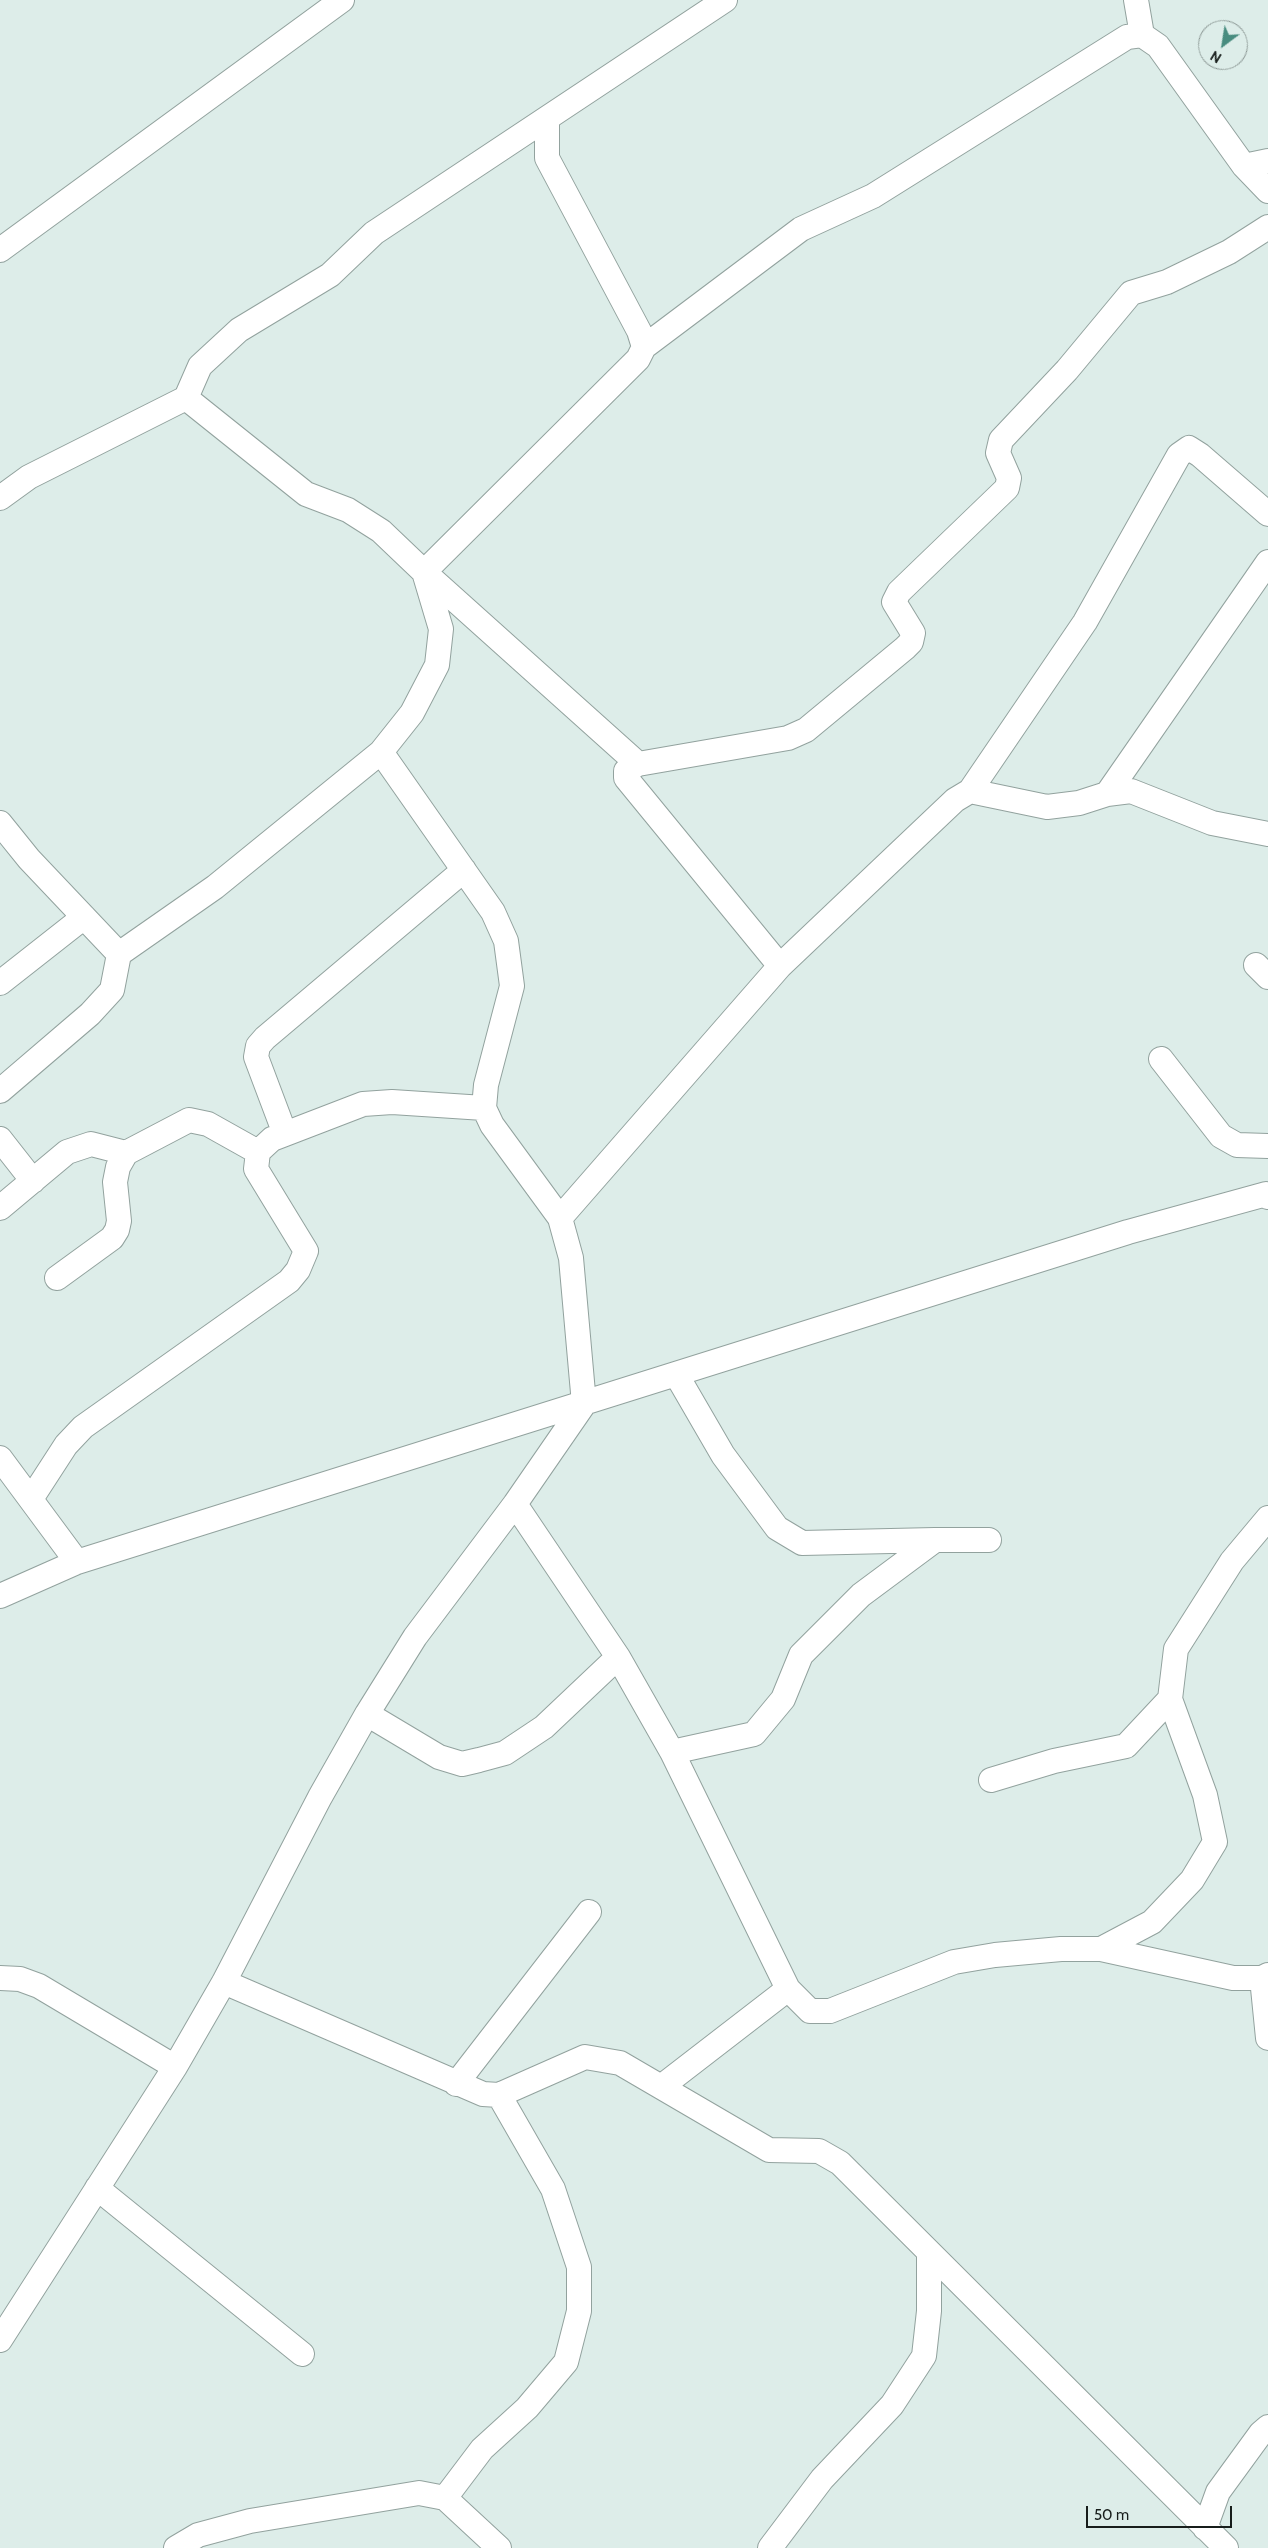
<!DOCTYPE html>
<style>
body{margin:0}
#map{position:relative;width:1268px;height:2548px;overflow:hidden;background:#ddede9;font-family:Cabin,sans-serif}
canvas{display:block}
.north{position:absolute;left:1198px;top:20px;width:50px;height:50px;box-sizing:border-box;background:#ddede9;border:1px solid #8e9a97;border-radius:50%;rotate:211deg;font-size:14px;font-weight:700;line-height:20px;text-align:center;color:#171d1b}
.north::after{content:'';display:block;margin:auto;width:18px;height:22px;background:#488c7f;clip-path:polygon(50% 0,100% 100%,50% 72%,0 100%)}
.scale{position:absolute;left:1086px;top:2506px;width:146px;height:22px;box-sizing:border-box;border:2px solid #171d1b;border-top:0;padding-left:6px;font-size:15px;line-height:18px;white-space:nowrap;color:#171d1b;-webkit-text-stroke:4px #ddede9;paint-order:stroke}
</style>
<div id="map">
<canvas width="1268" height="2548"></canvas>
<div class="north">N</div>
<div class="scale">50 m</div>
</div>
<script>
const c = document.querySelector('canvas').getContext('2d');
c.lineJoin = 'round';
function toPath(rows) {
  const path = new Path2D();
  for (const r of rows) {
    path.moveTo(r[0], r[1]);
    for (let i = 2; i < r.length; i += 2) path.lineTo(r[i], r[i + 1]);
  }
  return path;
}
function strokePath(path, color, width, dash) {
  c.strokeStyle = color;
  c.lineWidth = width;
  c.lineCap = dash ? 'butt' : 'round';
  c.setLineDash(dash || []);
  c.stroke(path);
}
const minor = toPath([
 [1136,0,1142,35],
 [1244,166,1268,161],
 [0,250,342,0],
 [644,347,801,229,873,196,1127,37,1142,35,1158,46,1244,166,1268,191],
 [186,398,306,494,348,510,381,531,424,572,638,764],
 [0,498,29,477,186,398,200,366,239,330,330,275,374,233,725,0],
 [970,791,1047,807,1079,803,1107,794,1131,791,1212,823,1268,834],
 [1107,794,1268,562],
 [0,823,29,859,119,954],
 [1256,965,1268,977],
 [780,966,626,778,626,771,638,764,788,738,806,730,905,648,911,642,913,633,894,602,899,592,1007,488,1009,478,998,453,1001,440,1067,370,1131,293,1167,282,1229,252,1268,227],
 [0,983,84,917],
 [1161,1059,1221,1136,1237,1145,1268,1146],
 [0,1091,90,1014,112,990,119,954,215,887,381,752,412,713,437,665,441,629,424,572,638,359,644,347,639,331,547,158,547,120],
 [285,1134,256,1057,258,1046,265,1038,464,870],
 [0,1139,33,1181],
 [0,1208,67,1152,91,1144,126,1153],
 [560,1218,780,966,955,800,970,791,1085,622,1179,455,1189,448,1200,455,1268,514],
 [57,1278,112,1238,117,1230,119,1221,115,1182,118,1167,126,1153,189,1120,208,1124,258,1152],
 [676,1374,723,1455,777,1528,802,1543,935,1540],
 [0,1458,77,1562],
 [31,1499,66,1445,83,1427,289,1281,298,1270,306,1251,256,1169,258,1152,272,1139,363,1104,392,1102,484,1108],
 [515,1504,618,1657,672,1752,788,1989,810,2011,830,2011,954,1962,995,1955,1061,1949,1101,1949,1233,1978,1262,1978,1268,1975],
 [0,1596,77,1562,1128,1232,1266,1194,1268,1197],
 [367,1714,439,1757,462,1764,479,1760,505,1753,544,1727,618,1657],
 [672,1752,754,1734,783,1699,801,1655,861,1595,935,1540,989,1540],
 [991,1780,1054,1761,1126,1746,1170,1699,1176,1649,1232,1561,1268,1518],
 [1101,1949,1152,1922,1192,1880,1215,1842,1205,1795,1170,1699],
 [0,1978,20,1979,39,1986,175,2067],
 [1262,1978,1268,2038],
 [224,1982,483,2094,499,2095,585,2057,620,2063,769,2150,819,2151,840,2163,1226,2548],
 [456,2084,589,1912],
 [661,2087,788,1989],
 [97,2188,302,2354],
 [0,2340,175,2067,224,1982,320,1797,367,1714,415,1637,515,1504,584,1404,571,1258,560,1218,492,1125,484,1108,486,1085,512,986,506,941,493,912,381,752],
 [445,2498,482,2449,527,2408,566,2362,579,2311,579,2267,553,2189,499,2095],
 [1205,2528,1218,2492,1261,2433,1268,2427],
 [176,2548,198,2535,250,2521,419,2493,445,2498,499,2548],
 [770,2548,822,2479,892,2405,924,2356,929,2311,929,2252]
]);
strokePath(minor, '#92a29e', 26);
strokePath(minor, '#fff', 24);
</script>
